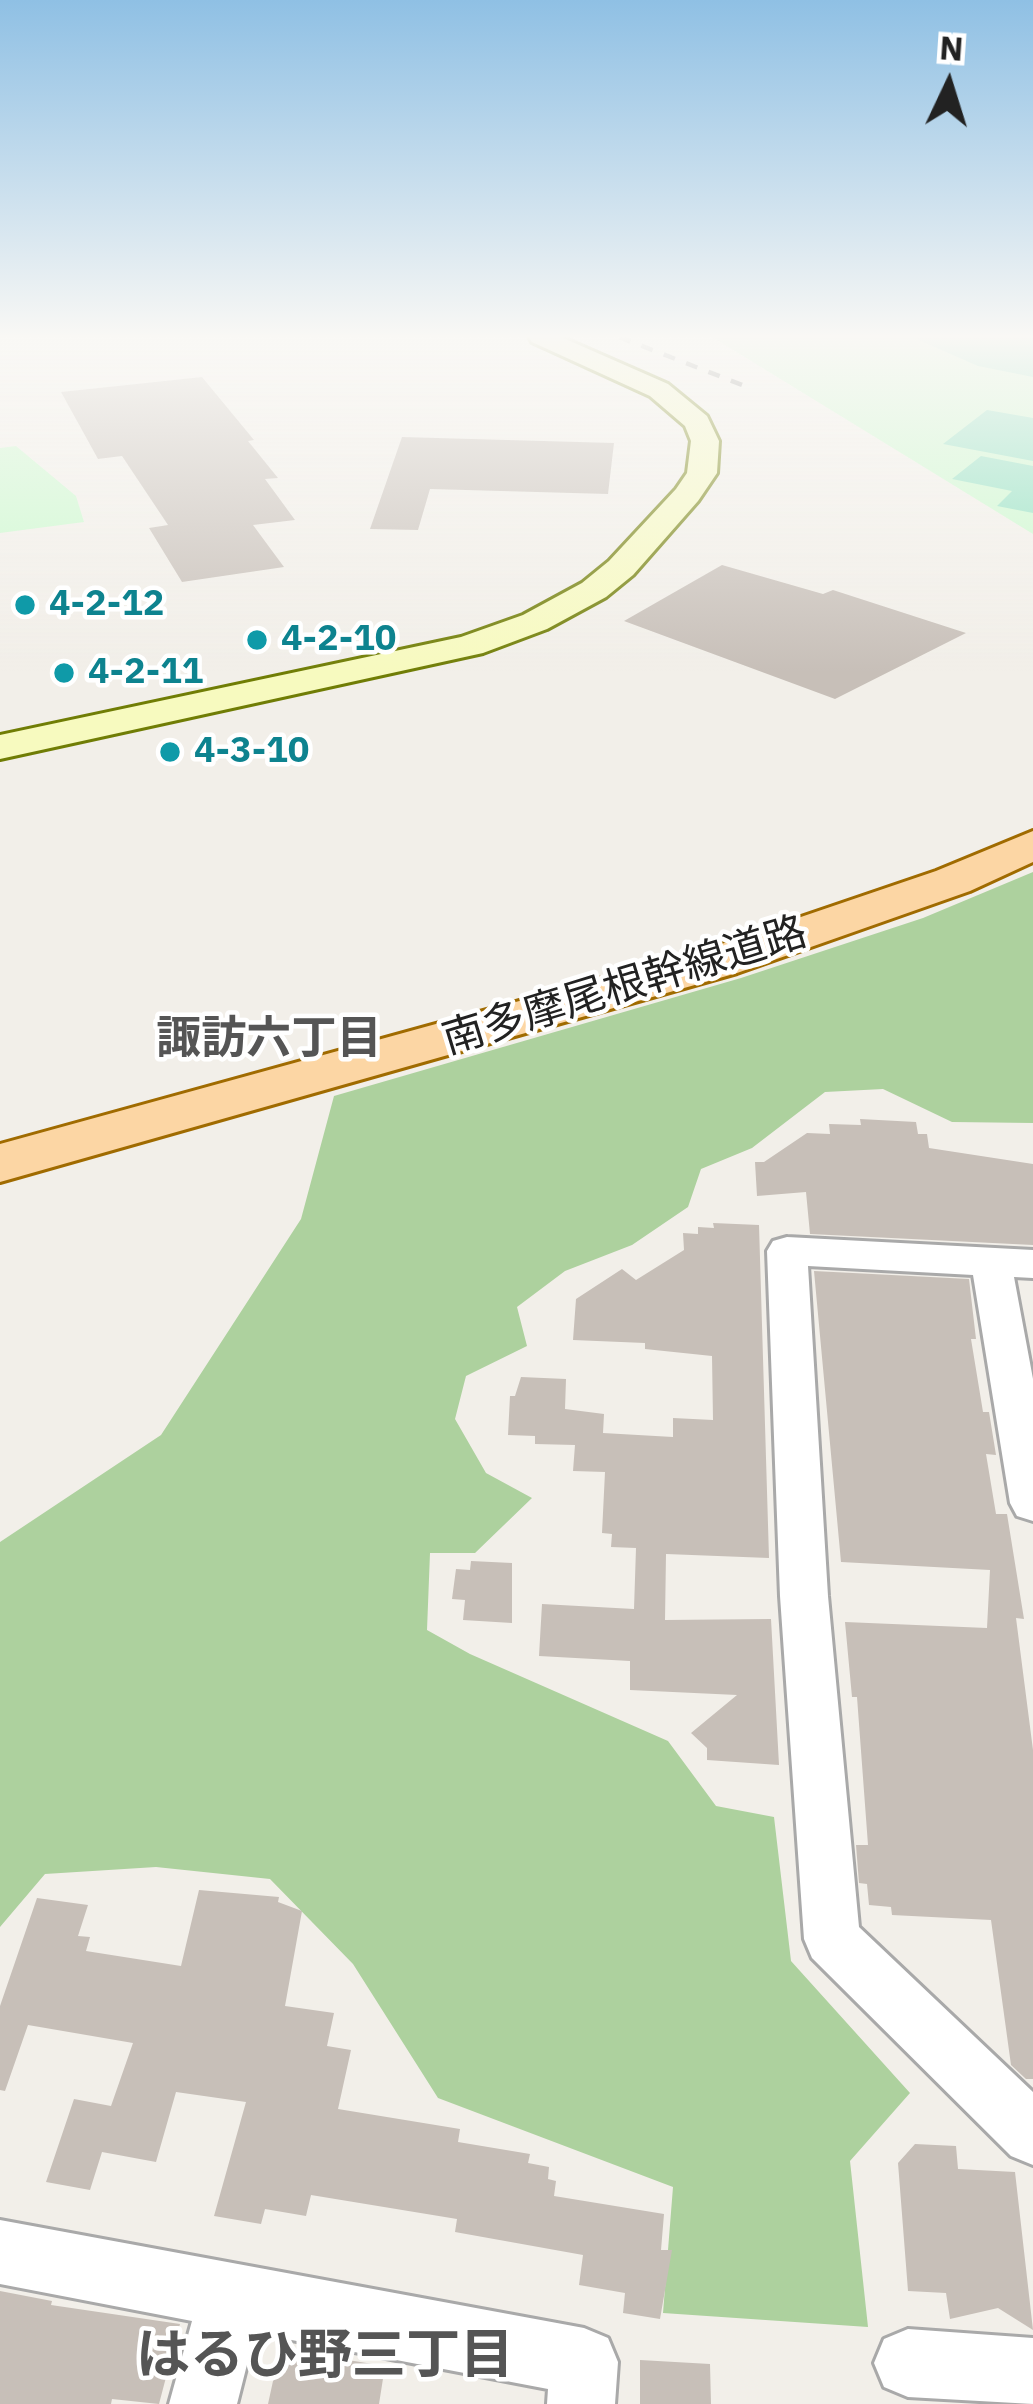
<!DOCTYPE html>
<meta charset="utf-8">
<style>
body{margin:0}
#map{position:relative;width:1033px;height:2404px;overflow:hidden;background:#f2efe9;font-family:"IBM Plex Sans",sans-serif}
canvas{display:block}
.north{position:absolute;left:889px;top:24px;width:120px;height:120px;-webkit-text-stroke:9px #fff;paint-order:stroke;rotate:4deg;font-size:33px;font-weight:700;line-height:48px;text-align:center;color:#222}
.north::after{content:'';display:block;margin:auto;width:42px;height:54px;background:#222;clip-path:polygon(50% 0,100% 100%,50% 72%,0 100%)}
</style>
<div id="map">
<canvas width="1033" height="2404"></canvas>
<div class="north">N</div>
</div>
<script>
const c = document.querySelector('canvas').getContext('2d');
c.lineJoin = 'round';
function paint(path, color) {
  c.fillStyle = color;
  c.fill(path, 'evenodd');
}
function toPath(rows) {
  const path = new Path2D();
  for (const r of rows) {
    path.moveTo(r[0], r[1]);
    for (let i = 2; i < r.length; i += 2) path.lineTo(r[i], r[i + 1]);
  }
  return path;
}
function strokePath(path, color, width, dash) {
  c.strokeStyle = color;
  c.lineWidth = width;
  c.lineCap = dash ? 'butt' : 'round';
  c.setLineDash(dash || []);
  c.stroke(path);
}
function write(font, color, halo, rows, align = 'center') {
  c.font = font + ' "IBM Plex Sans","Noto Sans JP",sans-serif';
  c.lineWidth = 9;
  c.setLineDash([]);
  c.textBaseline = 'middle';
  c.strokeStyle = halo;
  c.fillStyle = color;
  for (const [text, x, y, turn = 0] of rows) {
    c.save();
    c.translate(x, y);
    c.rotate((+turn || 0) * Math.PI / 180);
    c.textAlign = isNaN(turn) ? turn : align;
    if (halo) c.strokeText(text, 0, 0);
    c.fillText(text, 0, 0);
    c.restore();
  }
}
paint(toPath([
 [1033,872,1033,1123,952,1122,883,1089,825,1092,752,1148,701,1169,688,1207,632,1245,565,1271,517,1307,527,1346,466,1376,455,1419,486,1473,532,1498,475,1553,430,1553,427,1630,470,1654,668,1741,716,1806,774,1817,791,1961,910,2093,850,2161,868,2327,663,2313,673,2187,438,2098,353,1964,270,1879,156,1867,45,1874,0,1927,0,1542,161,1435,301,1219,334,1096,741,978,923,918]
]), '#add19e');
paint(toPath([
 [712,337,1033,337,1033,534],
 [16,446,76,496,84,522,0,533,0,448]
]), '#c8facc');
paint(toPath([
 [912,337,1033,337,1033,377,978,366],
 [987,410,1033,418,1033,461,943,444],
 [981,456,1033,466,1033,513,997,506,1012,491,952,479]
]), '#88e0be');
paint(toPath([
 [202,377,254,440,248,441,278,478,265,479,295,520,253,525,284,567,182,582,149,528,168,525,122,456,98,459,61,392],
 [402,437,614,443,608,494,430,489,418,530,370,529],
 [722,565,823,594,833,590,966,633,835,699,624,621],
 [860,1119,916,1122,918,1134,927,1134,929,1148,1033,1164,1033,1245,810,1234,806,1192,757,1196,755,1162,764,1162,807,1133,830,1134,829,1124,861,1125],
 [713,1223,759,1225,769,1558,666,1554,665,1620,771,1619,779,1765,707,1760,707,1748,691,1733,737,1695,630,1690,630,1661,539,1656,542,1604,634,1609,636,1548,611,1547,612,1534,602,1533,605,1472,573,1471,575,1445,535,1444,535,1436,508,1435,510,1396,515,1396,521,1377,566,1379,565,1409,604,1414,603,1433,673,1437,673,1418,713,1420,712,1356,645,1349,645,1343,573,1340,576,1299,622,1269,636,1280,684,1250,683,1233,698,1234,698,1227,714,1228],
 [814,1271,969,1279,976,1339,971,1339,983,1412,989,1412,996,1455,986,1454,996,1514,1007,1514,1024,1619,1016,1618,1033,1750,1033,2079,1026,2079,1011,2065,991,1920,892,1915,891,1907,869,1905,867,1884,859,1883,856,1845,868,1845,857,1697,852,1697,845,1622,987,1628,990,1570,841,1562],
 [471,1561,512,1563,512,1623,463,1620,465,1600,452,1599,456,1569,470,1570],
 [199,1890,279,1897,278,1902,302,1911,285,2006,334,2013,327,2046,351,2050,338,2109,460,2129,458,2142,530,2154,528,2163,549,2167,548,2179,556,2181,554,2196,664,2214,661,2250,672,2250,660,2319,623,2313,625,2293,579,2285,583,2255,455,2232,457,2219,311,2195,306,2216,265,2209,261,2224,214,2216,246,2102,176,2092,156,2162,102,2152,90,2190,46,2182,74,2099,111,2106,133,2043,28,2025,5,2091,0,2090,0,2006,37,1898,88,1905,78,1936,90,1937,86,1951,181,1966],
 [915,2144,956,2146,958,2169,1015,2172,1033,2330,998,2308,950,2319,946,2293,908,2291,898,2163],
 [0,2291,52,2301,51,2305,180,2324,159,2404,112,2399,111,2404,0,2404],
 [280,2349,385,2366,379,2404,268,2404],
 [640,2360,710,2364,711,2404,640,2404]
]), '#c7bfb8');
const street = toPath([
 [787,1237,1033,1250,1033,1278,1014,1277,1033,1379,1033,1521,1017,1516,1010,1503,973,1275,808,1266,828,1596,859,1927,1033,2092,1033,2165,1011,2156,812,1958,804,1939,780,1596,767,1251,773,1241,787,1237],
 [0,2220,584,2328,608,2338,618,2362,615,2404,547,2404,548,2389,255,2333,237,2404,169,2404,192,2321,0,2284,0,2220],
 [908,2329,1033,2338,1033,2404,908,2397,884,2387,874,2363,884,2339,908,2329]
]);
const secondary = toPath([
 [529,337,561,337,668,384,707,416,719,441,717,473,698,501,633,575,606,597,547,629,483,653,0,759,0,735,461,637,523,615,582,583,609,561,676,489,687,473,691,441,685,426,650,396,532,342,529,337]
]);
const primary = toPath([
 [1033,831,1033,862,970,891,737,973,0,1182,0,1144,701,951,936,871,1033,831]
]);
strokePath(street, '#a9a9a9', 6);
strokePath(secondary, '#707d05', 6);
strokePath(primary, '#a06b00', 6);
paint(street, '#fff');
paint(secondary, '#f7fabf');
paint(primary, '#fcd6a4');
strokePath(toPath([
 [619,337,750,388]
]), '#707070', 4.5, [12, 12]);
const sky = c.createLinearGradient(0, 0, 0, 673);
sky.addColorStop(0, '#8fc0e4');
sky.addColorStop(0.5, '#f9f8f5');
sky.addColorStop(1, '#f9f8f500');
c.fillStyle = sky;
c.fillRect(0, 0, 1033, 673);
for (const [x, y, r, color] of [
 [25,605,12,"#0f9aa8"],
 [257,640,12,"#0f9aa8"],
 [64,673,12,"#0f9aa8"],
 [170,752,12,"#0f9aa8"]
]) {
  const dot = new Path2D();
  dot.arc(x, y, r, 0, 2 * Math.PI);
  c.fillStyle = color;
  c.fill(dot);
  strokePath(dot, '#fff', 4.5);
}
write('bold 36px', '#0d838f', '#fff', [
 ["4-2-12",49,605],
 ["4-2-10",281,640],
 ["4-2-11",88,673],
 ["4-3-10",194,752]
], 'left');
write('42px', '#222', '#fff', [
 ["南多摩尾根幹線道路",625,987,-17]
]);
write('bold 45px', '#555', '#fff', [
 ["諏訪六丁目",269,1040]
]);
write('bold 54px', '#555', '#fff', [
 ["はるひ野三丁目",325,2357]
]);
</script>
